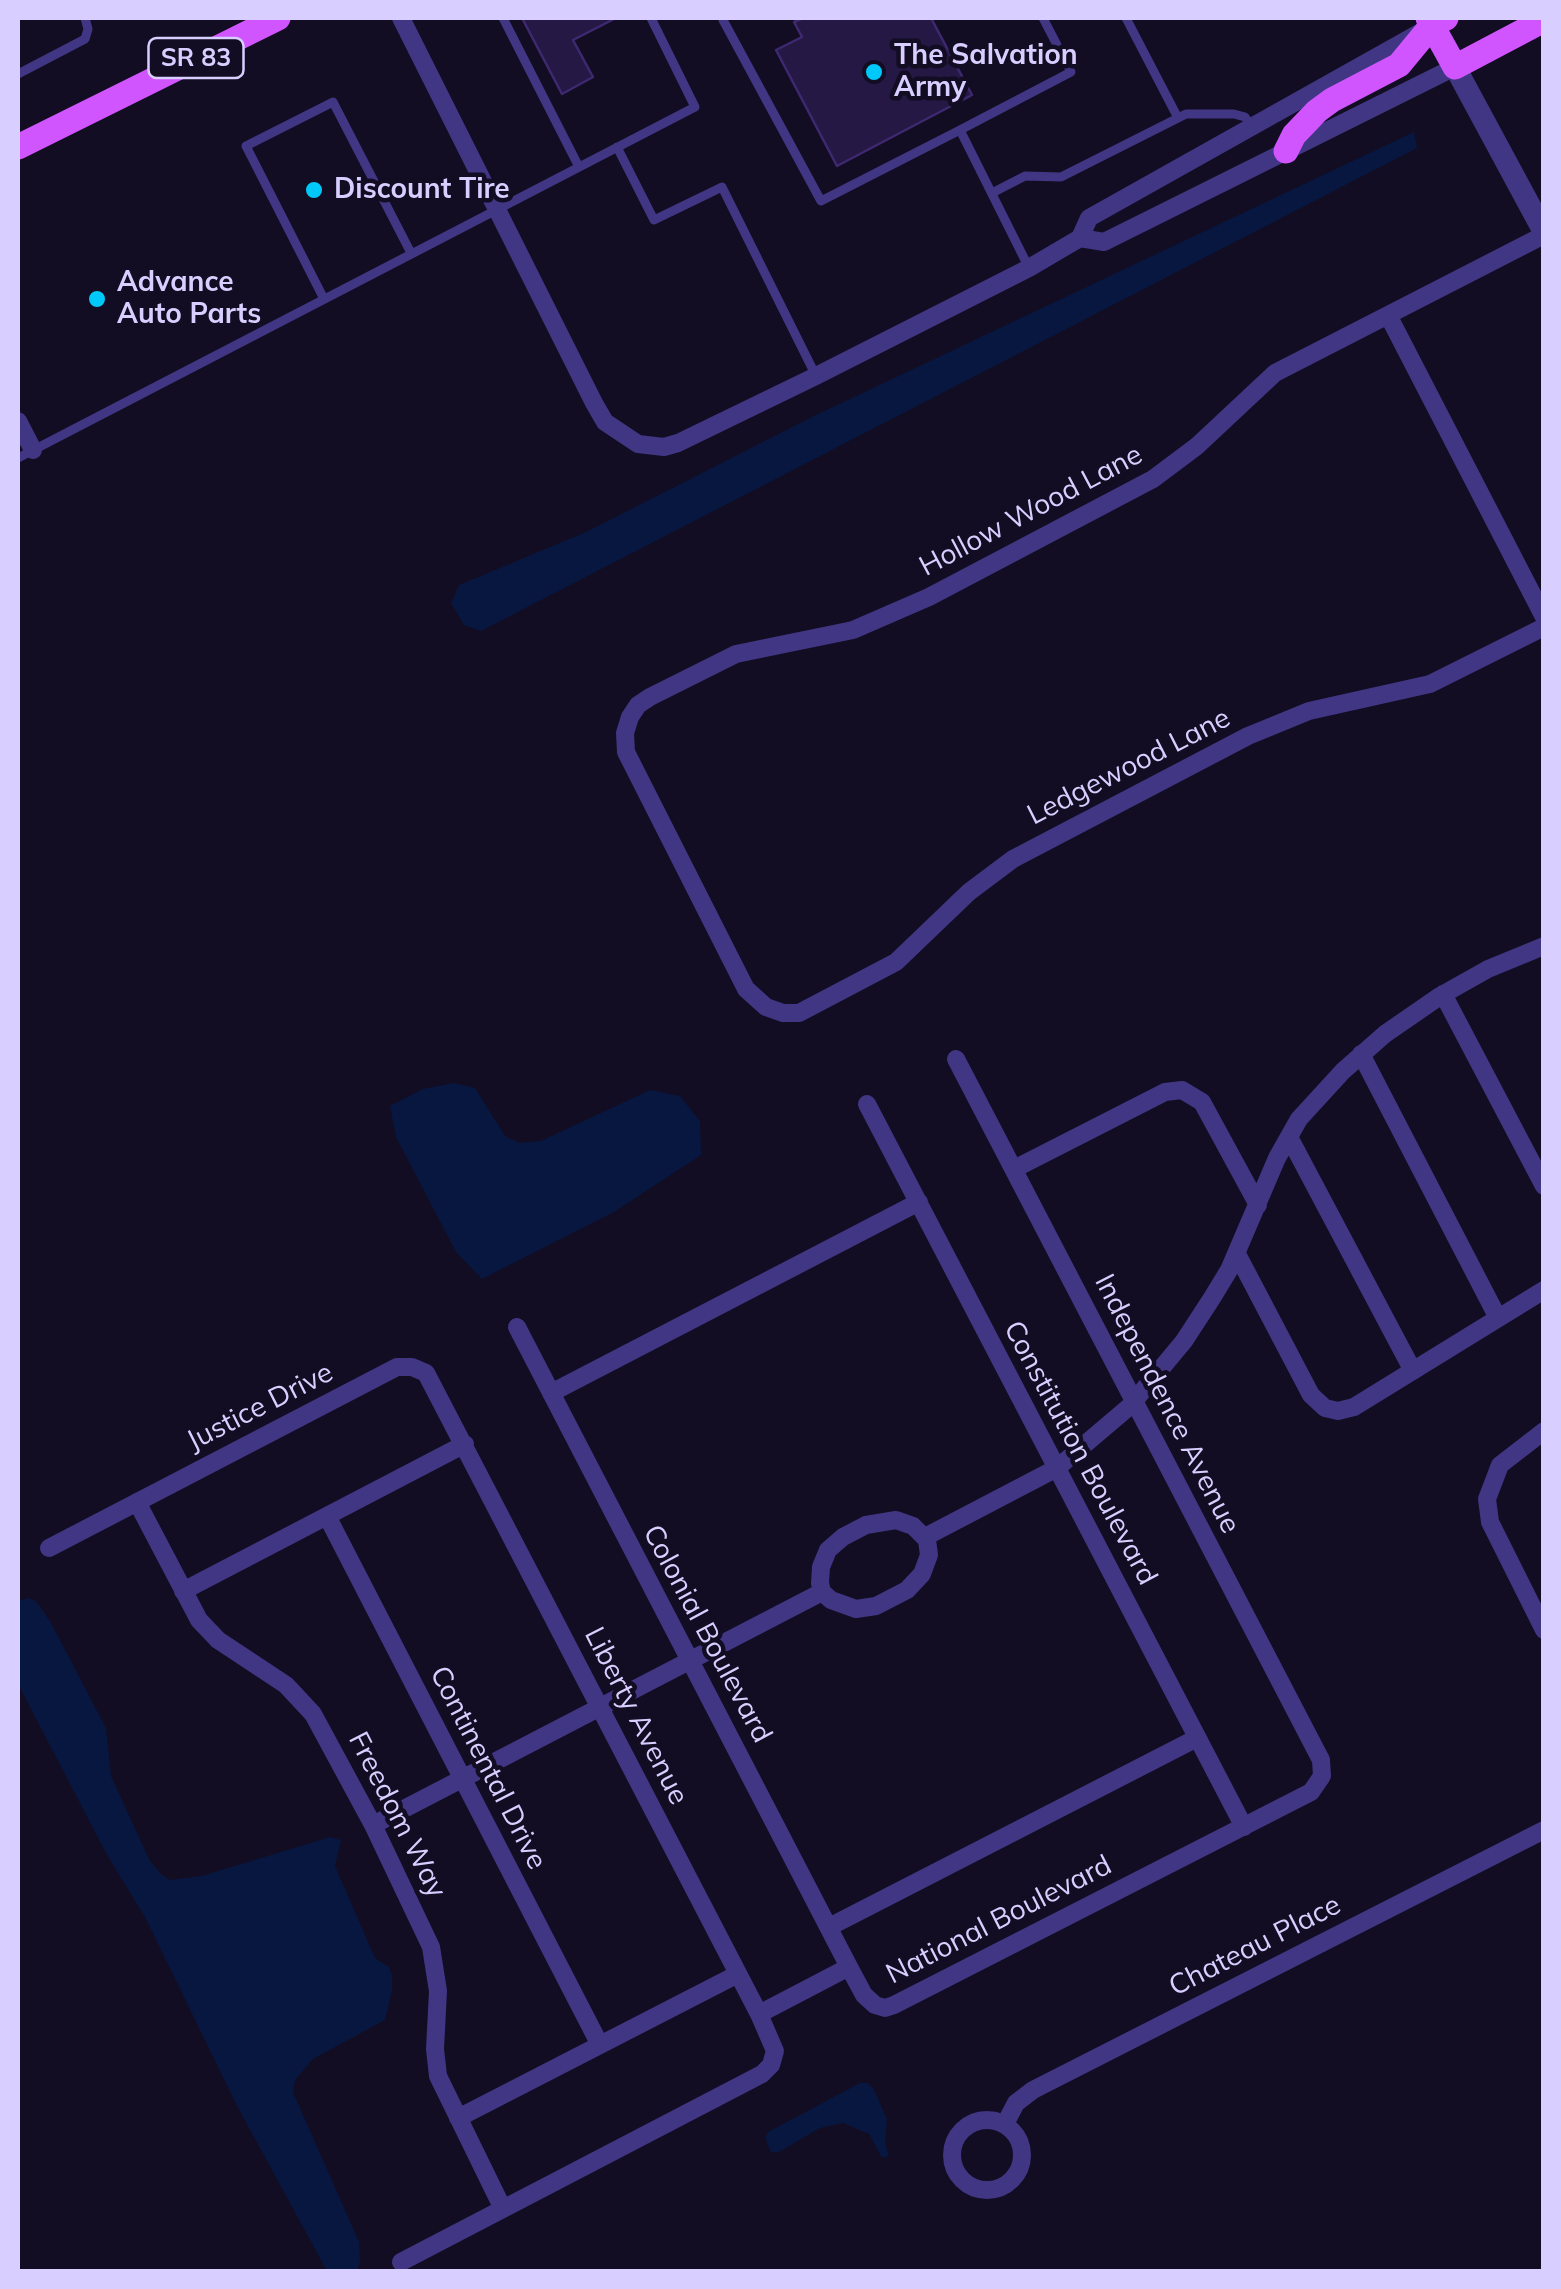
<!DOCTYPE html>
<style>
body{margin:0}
#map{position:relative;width:1561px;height:2289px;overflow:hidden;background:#120d22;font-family:Mulish,sans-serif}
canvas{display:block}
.frame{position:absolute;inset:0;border:20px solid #d8ceff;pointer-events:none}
</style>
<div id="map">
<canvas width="1561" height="2289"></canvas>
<div class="frame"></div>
</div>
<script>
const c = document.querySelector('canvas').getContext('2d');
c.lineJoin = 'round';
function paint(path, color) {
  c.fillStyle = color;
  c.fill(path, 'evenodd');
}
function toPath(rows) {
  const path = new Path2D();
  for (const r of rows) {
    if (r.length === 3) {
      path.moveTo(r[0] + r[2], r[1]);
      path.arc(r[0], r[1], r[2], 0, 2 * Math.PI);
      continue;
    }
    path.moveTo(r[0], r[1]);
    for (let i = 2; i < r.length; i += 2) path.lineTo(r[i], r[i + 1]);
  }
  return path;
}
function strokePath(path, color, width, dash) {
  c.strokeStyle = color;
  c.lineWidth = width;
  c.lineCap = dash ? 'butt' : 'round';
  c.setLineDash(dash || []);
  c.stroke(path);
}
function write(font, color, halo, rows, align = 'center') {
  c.font = font + ' Mulish,sans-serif';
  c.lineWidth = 9;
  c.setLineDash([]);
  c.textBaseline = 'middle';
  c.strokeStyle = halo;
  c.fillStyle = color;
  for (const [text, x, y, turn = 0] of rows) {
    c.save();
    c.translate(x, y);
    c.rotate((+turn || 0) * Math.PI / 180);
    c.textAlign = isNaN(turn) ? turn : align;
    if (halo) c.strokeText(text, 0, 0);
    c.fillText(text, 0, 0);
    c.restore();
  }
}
paint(toPath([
 [1414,132,1417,148,481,631,464,625,451,603,459,585,586,532,814,416],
 [454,1083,475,1088,505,1136,520,1143,541,1141,650,1090,680,1096,700,1121,701,1155,614,1212,482,1279,456,1252,396,1137,390,1106,423,1089],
 [29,1598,36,1601,50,1621,106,1728,111,1776,150,1861,162,1875,170,1880,202,1876,330,1837,341,1840,335,1866,375,1958,389,1967,392,1975,392,1991,385,2020,313,2059,295,2080,293,2092,359,2242,360,2264,356,2271,327,2271,236,2104,146,1919,106,1853,18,1684,18,1601],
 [860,2083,868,2083,873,2088,887,2119,885,2144,889,2155,882,2158,869,2134,843,2123,820,2128,779,2152,771,2152,765,2138,768,2132]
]), '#081740');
const building = toPath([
 [522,18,616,18,573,40,593,77,562,94,522,18],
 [803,18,931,18,972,95,837,166,776,50,802,37,794,22,803,18]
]);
paint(building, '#251844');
strokePath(building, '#3e2971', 2.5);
strokePath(toPath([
 [503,18,579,167],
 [1126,18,1178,118],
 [723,20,821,201,960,130,1029,268],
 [18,74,85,39,88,29,85,18],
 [960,130,1071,72,1043,18],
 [617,147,654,220,722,187,816,376],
 [992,193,1025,176,1061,177,1186,114,1234,114,1245,117,1252,127],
 [324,299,246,146,333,102,411,253],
 [18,458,695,107,651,18]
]), '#403683', 9);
strokePath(toPath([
 [401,18,594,403,605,422,638,444,664,447,678,443,816,376,1029,268,1080,238],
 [1419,33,1089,218,1080,238,1104,242,1455,67],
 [1544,235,1275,373,1197,446,1153,479,929,597,853,630,736,654,650,697,638,705,630,717,625,733,626,752,746,989,766,1007,783,1013,799,1013,896,962,969,892,1013,859,1248,736,1309,711,1430,684,1544,627],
 [1388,315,1544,617],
 [18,421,33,450],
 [1443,994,1544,1186],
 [1361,1054,1498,1318],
 [867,1104,1244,1827],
 [1289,1137,1413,1371],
 [1014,1169,1165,1092,1182,1090,1202,1102,1258,1205],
 [1237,1254,1311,1395,1325,1408,1338,1411,1354,1407,1544,1290],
 [517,1327,849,1967,864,1995,875,2005,885,2008,894,2005,1311,1792,1322,1776,1321,1760,956,1059],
 [551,1393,919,1202],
 [1544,1431,1500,1465,1487,1499,1490,1522,1544,1630],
 [137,1502,199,1620,218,1640,286,1685,313,1714,373,1825,431,1947,438,1991,435,2049,438,2076,503,2209],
 [327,1516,600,2045],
 [896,1520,913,1526,927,1540,929,1555,922,1574,907,1590,876,1606,856,1609,831,1600,822,1592,820,1583,821,1567,828,1550,843,1537,866,1525,896,1520],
 [925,1537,1057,1468,1130,1406,1184,1341,1212,1298,1229,1270,1277,1158,1299,1119,1343,1071,1385,1034,1440,996,1488,969,1544,946],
 [49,1548,397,1367,412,1367,426,1373,759,2014,775,2051,771,2065,762,2074,401,2262],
 [183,1591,465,1444],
 [373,1825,822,1592],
 [829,1927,1197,1738],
 [759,2014,849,1967],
 [458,2118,738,1974],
 [987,2155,35],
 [1005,2124,1016,2103,1033,2090,1544,1830]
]), '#403683', 18);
strokePath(toPath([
 [1455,67,1544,232]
]), '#403683', 22);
strokePath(toPath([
 [1428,18,1455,67,1544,20],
 [18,147,278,18],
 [1286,151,1294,135,1317,111,1332,100,1399,65,1432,25,1446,18]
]), '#d055ff', 25);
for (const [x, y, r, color] of [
 [874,72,10,"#00c8f9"],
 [314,190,10,"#00c8f9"],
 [97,299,10,"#00c8f9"]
]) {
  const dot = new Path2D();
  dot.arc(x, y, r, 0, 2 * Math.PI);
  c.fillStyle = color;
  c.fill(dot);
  strokePath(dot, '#120d22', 4);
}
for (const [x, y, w] of [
 [196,58,95]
]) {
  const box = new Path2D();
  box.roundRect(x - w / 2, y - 20, w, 40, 8);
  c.fillStyle = '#120d22';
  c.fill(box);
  strokePath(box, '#d8ceff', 2.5);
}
write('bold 25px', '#d8ceff', null, [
 ["SR 83",196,58]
]);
write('bold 28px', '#d8ceff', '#120d22', [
 ["The Salvation",894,56],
 ["Army",894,88],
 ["Discount Tire",334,190],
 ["Advance",117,283],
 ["Auto Parts",117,315]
], 'left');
write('28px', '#d8ceff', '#120d22', [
 ["Hollow Wood Lane",1031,511,-28],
 ["Ledgewood Lane",1129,767,-27],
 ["Independence Avenue",1167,1404,63],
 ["Justice Drive",260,1407,-27],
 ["Constitution Boulevard",1080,1453,62],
 ["Colonial Boulevard",707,1634,62],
 ["Liberty Avenue",636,1716,63],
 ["Continental Drive",488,1768,63],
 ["Freedom Way",397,1815,63],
 ["National Boulevard",999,1920,-27],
 ["Chateau Place",1255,1946,-27]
]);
</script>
